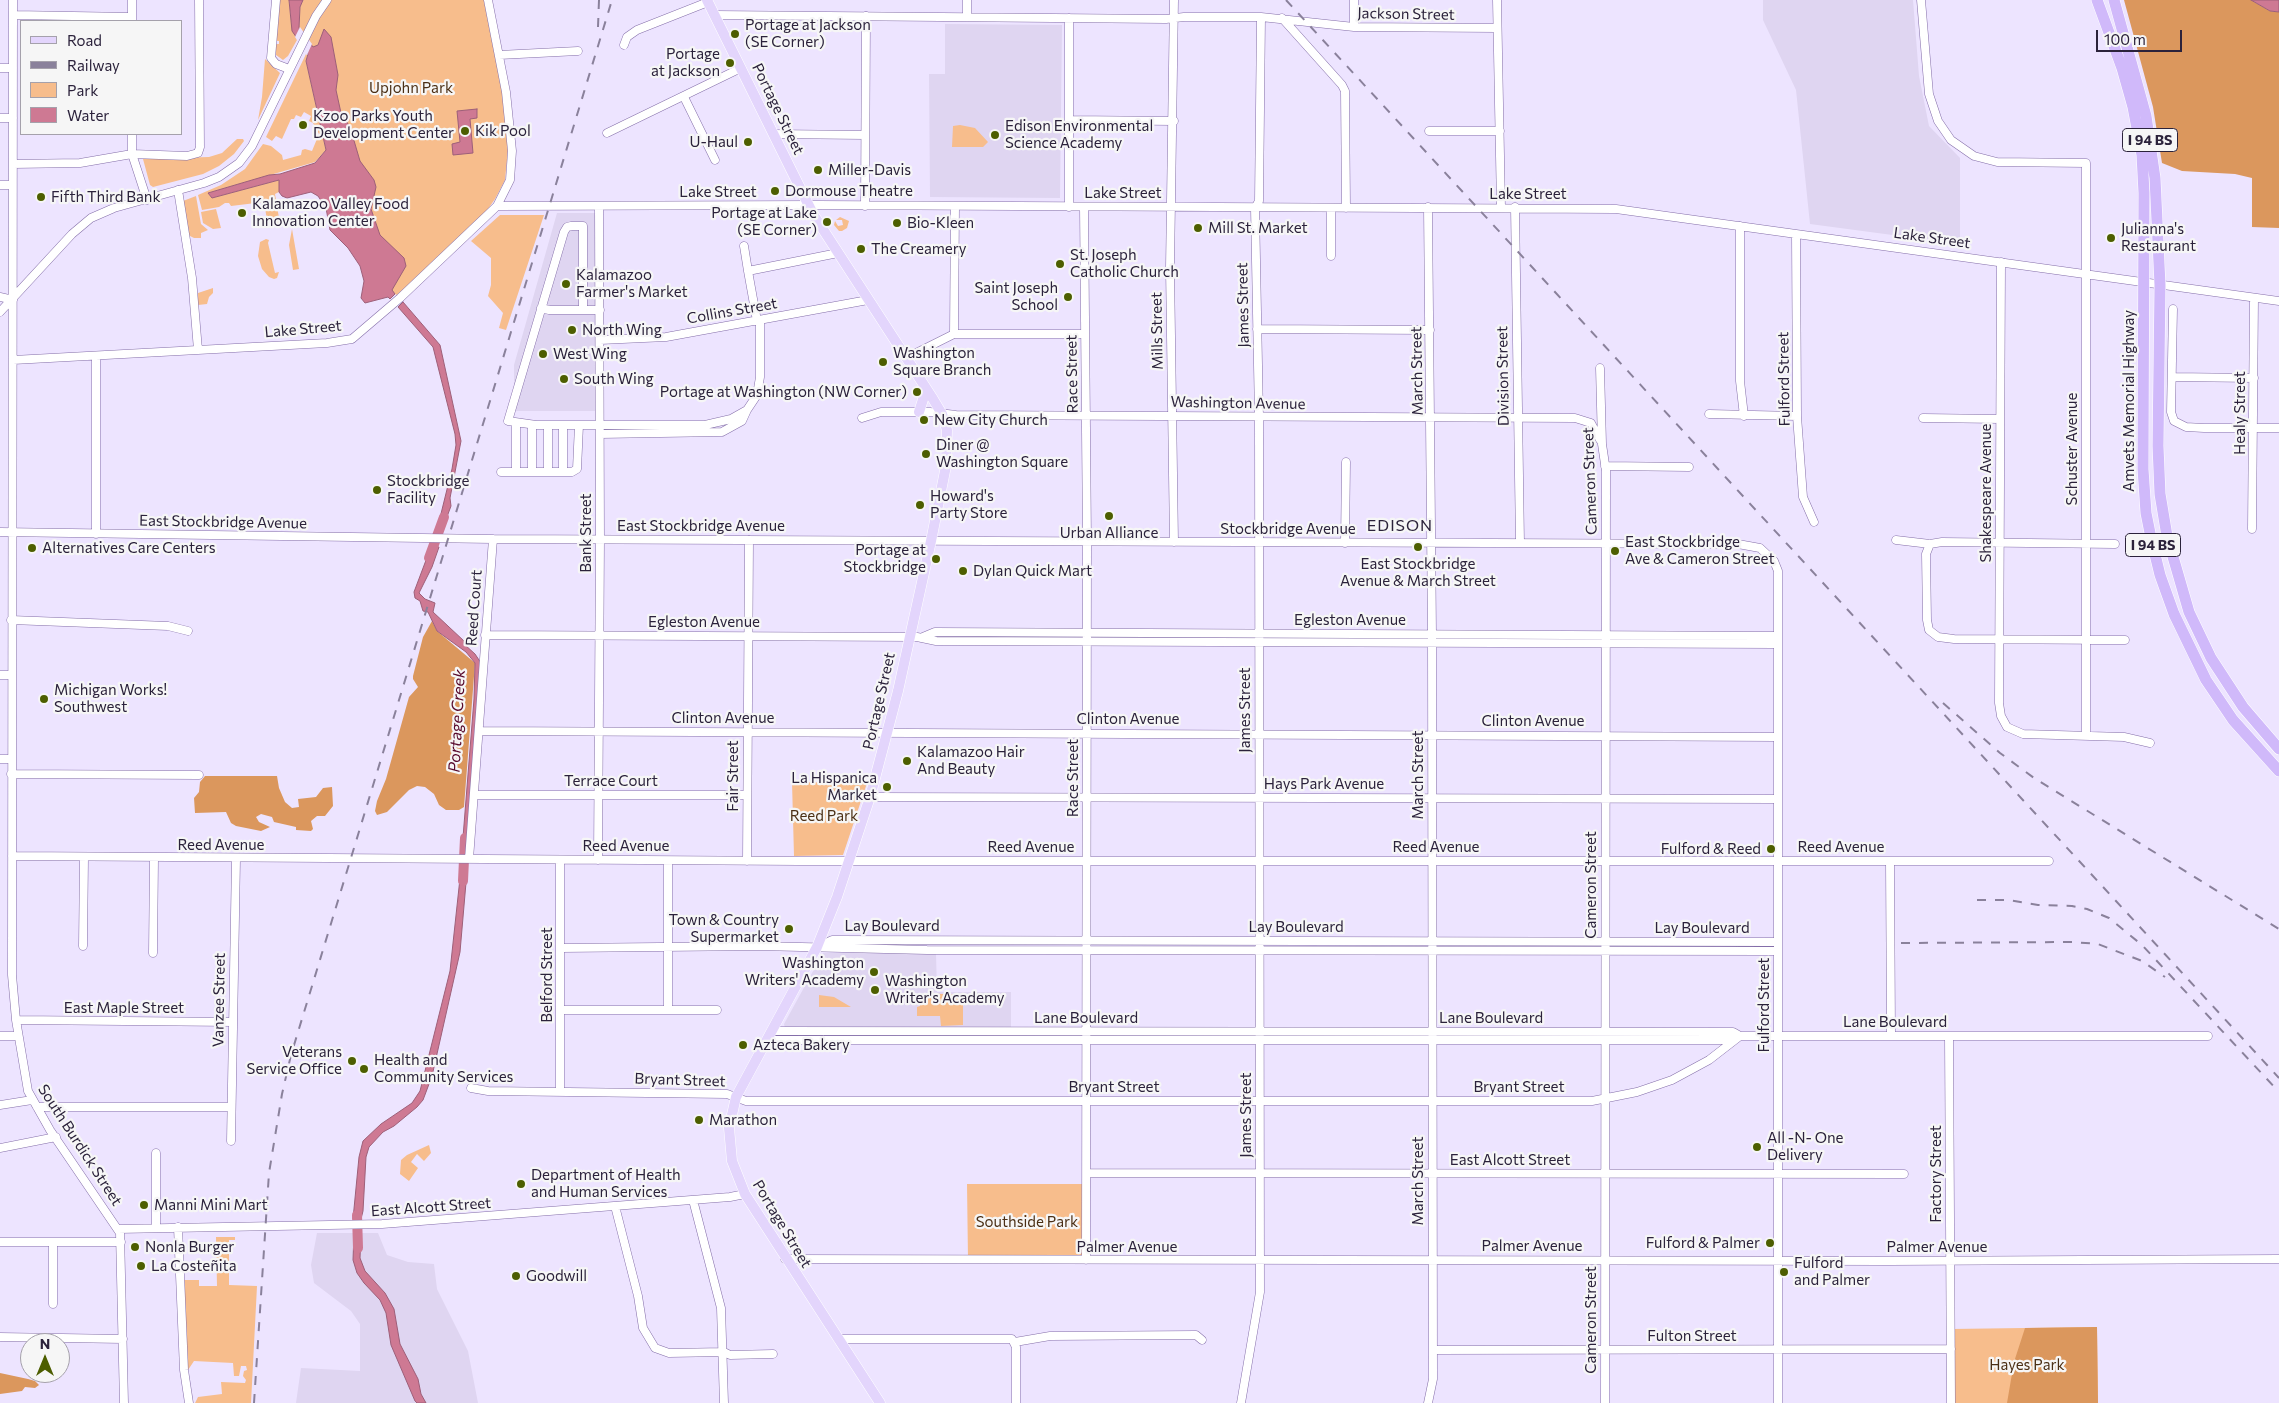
<!DOCTYPE html>
<meta charset="utf-8">
<style>
body{margin:0}
#map{position:relative;width:2279px;height:1403px;overflow:hidden;background:#ede4ff;font-family:Commissioner,sans-serif}
canvas{display:block}
.legend{position:absolute;left:20px;top:20px;width:162px;height:115px;box-sizing:border-box;background:#f6f6f6;border:1px solid #a5a1ab;margin:0;padding:6px 9px;list-style:none;font-size:15px;color:#2b223b}
.legend li{display:flex;align-items:center;gap:10px;height:25px}
.legend b{width:25px;border:1px solid #a5a1ab}
.north{position:absolute;left:20px;top:1333px;width:50px;height:50px;box-sizing:border-box;background:#f6f6f6;border:1px solid #a5a1ab;border-radius:50%;rotate:0deg;font-size:14px;font-weight:700;line-height:20px;text-align:center;color:#2b223b}
.north::after{content:'';display:block;margin:auto;width:18px;height:22px;background:#4d5e00;clip-path:polygon(50% 0,100% 100%,50% 72%,0 100%)}
.scale{position:absolute;left:2096px;top:30px;width:86px;height:22px;box-sizing:border-box;border:2px solid #2b223b;border-top:0;padding-left:6px;font-size:15px;line-height:18px;white-space:nowrap;color:#2b223b;-webkit-text-stroke:4px #f6f6f6;paint-order:stroke}
</style>
<div id="map">
<canvas width="2279" height="1403"></canvas>
<ul class="legend">
<li><b style="height:6px;background:#e3d5fc"></b>Road</li>
<li><b style="height:6px;background:#8a819b"></b>Railway</li>
<li><b style="height:14px;background:#f7bd8c"></b>Park</li>
<li><b style="height:14px;background:#ce7993"></b>Water</li>
</ul>
<div class="north">N</div>
<div class="scale">100 m</div>
</div>
<script>
const c = document.querySelector('canvas').getContext('2d');
c.lineJoin = 'round';
function paint(path, color) {
  c.fillStyle = color;
  c.fill(path, 'evenodd');
}
function toPath(rows) {
  const path = new Path2D();
  for (const r of rows) {
    path.moveTo(r[0], r[1]);
    for (let i = 2; i < r.length; i += 2) path.lineTo(r[i], r[i + 1]);
  }
  return path;
}
function strokePath(path, color, width, dash) {
  c.strokeStyle = color;
  c.lineWidth = width;
  c.lineCap = dash ? 'butt' : 'round';
  c.setLineDash(dash || []);
  c.stroke(path);
}
function write(font, color, halo, rows, align = 'center') {
  c.font = font + ' Commissioner,sans-serif';
  c.lineWidth = 4.5;
  c.setLineDash([]);
  c.textBaseline = 'middle';
  c.strokeStyle = halo;
  c.fillStyle = color;
  for (const [text, x, y, turn = 0] of rows) {
    c.save();
    c.translate(x, y);
    c.rotate((+turn || 0) * Math.PI / 180);
    c.textAlign = isNaN(turn) ? turn : align;
    if (halo) c.strokeText(text, 0, 0);
    c.fillText(text, 0, 0);
    c.restore();
  }
}
paint(toPath([
 [1763,0,1913,0,1919,76,1929,126,1960,158,1960,244,1810,224,1796,90,1763,20],
 [945,24,1062,25,1060,198,930,197,929,74,945,74],
 [557,213,595,213,595,411,514,411,514,365],
 [823,953,936,953,937,992,1011,992,1011,1028,785,1028,784,1024],
 [317,1233,378,1233,387,1255,408,1262,434,1264,437,1289,468,1351,478,1403,296,1403,301,1368,360,1371,360,1324,351,1311,314,1283,311,1265]
]), '#dfd5f1');
paint(toPath([
 [279,0,289,0,291,21,297,40,288,56,283,60,276,55,275,44,279,44,279,41,275,41],
 [303,0,484,0,503,96,508,150,505,180,495,199,481,219,397,295,393,293,379,253,313,48,299,28,300,7],
 [306,54,308,56,306,61,326,150,315,162,208,193,212,198,279,180,279,192,275,194,280,224,268,226,264,202,231,206,229,203,225,203,219,207,202,210,198,195,221,185,245,169,263,144,271,146,282,155,283,160,301,155,302,150,305,149,312,151,319,134,313,123,309,121,311,116,304,112,301,117,296,115,294,119,291,119,282,139,276,136,272,141,266,137],
 [265,59,280,73,258,120,262,97],
 [960,125,975,128,988,142,983,147,952,147,953,126],
 [237,139,243,139,244,141,234,154,219,166,203,174,153,187,150,185,143,159,209,157,222,153],
 [196,196,201,224,208,230,201,233,201,238,194,238,188,235,183,201],
 [216,209,221,228,213,229,203,223,201,212],
 [500,215,544,215,506,330,499,328,503,313,488,296,491,285,491,258,471,241],
 [840,217,849,221,847,228,842,231,839,231,834,225,835,221,838,226,843,225,842,220,836,220],
 [292,229,299,269,293,270,289,245],
 [266,239,269,240,268,243,275,273,279,272,277,278,274,279,269,277,262,269,258,256,260,242],
 [213,288,213,293,209,297,207,304,198,305,198,293],
 [792,782,867,783,843,855,794,856],
 [923,993,963,995,963,1025,941,1026,940,1016,917,1016,917,1007,920,1006,920,999,923,999],
 [819,995,834,997,851,1007,819,1007],
 [429,1145,431,1153,424,1161,417,1154,411,1162,418,1168,409,1181,400,1174,401,1160,407,1155],
 [967,1184,1087,1184,1086,1260,968,1260],
 [216,1237,235,1237,235,1240,229,1240,229,1285,257,1286,251,1403,195,1403,198,1397,222,1394,221,1382,245,1383,246,1380,243,1376,244,1371,247,1370,246,1366,241,1366,239,1376,234,1376,233,1363,194,1361,188,1370,182,1280,199,1280,199,1286,217,1286],
 [2097,1327,2098,1403,1951,1403,1951,1329]
]), '#f7bd8c');
paint(toPath([
 [2124,0,2251,0,2270,11,2279,12,2279,228,2252,227,2252,178,2235,174,2182,171,2162,163,2153,107],
 [432,621,437,631,475,663,464,807,459,810,446,810,439,805,434,794,425,787,417,786,409,790,387,812,377,815,375,811,377,801,386,779,409,697,418,687,413,679,413,676,423,637],
 [205,776,277,776,279,788,285,802,292,808,299,807,298,799,316,797,323,788,332,787,333,806,325,816,317,816,311,821,313,829,311,831,296,830,296,827,274,822,272,817,261,814,256,817,259,822,270,827,261,831,236,826,231,823,226,812,195,813,194,798,199,792,200,782],
 [2097,1327,2098,1403,2007,1403,2014,1362,2025,1328],
 [0,1373,28,1379,35,1381,39,1385,35,1388,25,1387,22,1391,0,1394]
]), '#db975d');
const water = toPath([
 [289,0,303,0,300,7,299,28,313,47,318,45,324,29,331,37,338,75,336,90,341,113,350,127,360,161,374,180,376,187,371,209,380,235,404,258,406,266,392,290,395,294,390,299,388,297,365,303,361,298,364,281,360,266,348,248,330,230,326,208,318,196,311,192,287,198,282,196,279,192,279,180,212,198,208,193,269,175,280,174,315,163,326,150,306,61,308,54,292,31,289,0],
 [2251,0,2279,0,2279,12,2270,11,2251,0],
 [477,109,477,118,470,119,473,153,453,155,452,144,460,142,457,111,477,109],
 [403,302,440,345,461,441,450,498,451,506,442,530,437,530,452,469,456,445,455,434,433,347,398,307,403,302],
 [431,547,439,547,432,567,419,593,425,599,435,603,433,612,464,641,464,644,475,654,481,663,467,850,462,850,474,699,475,663,466,652,437,631,428,612,423,611,420,601,415,598,414,592,431,547],
 [461,869,466,869,467,871,460,952,432,1076,423,1100,417,1107,394,1126,383,1132,369,1147,366,1157,363,1211,361,1219,353,1219,359,1157,363,1141,381,1124,412,1103,420,1091,450,971,461,869],
 [354,1234,361,1234,360,1258,365,1271,385,1293,394,1309,400,1344,418,1379,421,1394,426,1403,417,1403,415,1401,391,1345,386,1313,380,1300,364,1283,357,1273,353,1260,354,1234]
]);
paint(water, '#ce7993');
strokePath(water, '#9d5f79', 1);
paint(toPath([
 [300,27,312,44,307,55,295,37]
]), '#ede4ff');
strokePath(toPath([
 [429,558,444,517],
 [463,881,465,838],
 [357,1215,358,1248]
]), '#ce7993', 10);
const minor = toPath([
 [13,0,12,975,16,1020,28,1091,50,1130,120,1233,124,1403],
 [132,0,132,20],
 [276,0,271,58,276,64,289,69],
 [488,0,506,92,512,151,510,180,497,206],
 [967,0,967,16],
 [1497,0,1501,207],
 [1921,0,1929,94,1938,121,1951,140,1974,156,1997,162,2086,163,2086,734],
 [14,15,132,17],
 [715,15,1166,19,1184,17,1261,17,1354,27,1497,28],
 [1282,18,1342,85,1345,91,1346,208],
 [1354,27,1354,0],
 [624,45,627,37,637,30,708,2],
 [499,55,578,51],
 [0,68,13,68],
 [684,97,715,160],
 [0,118,13,118],
 [1069,120,1174,121],
 [1429,131,1500,131],
 [607,133,741,68],
 [132,134,132,154,147,200],
 [773,134,865,135],
 [13,164,80,163,132,154,187,156,198,153,200,147,199,0],
 [0,185,12,185],
 [178,190,192,278,198,350],
 [865,206,866,16],
 [1069,207,1069,18],
 [1084,207,1087,541,1086,1260],
 [1428,207,1432,635,1433,1379,1428,1403],
 [1515,207,1520,543],
 [1331,208,1331,256],
 [1740,226,1740,381,1744,416],
 [1796,234,1797,416,1803,497,1814,522],
 [744,246,748,271],
 [2001,262,1999,703,2001,716,2007,727,2023,734,2124,737,2150,743],
 [0,297,13,300],
 [541,308,549,310,600,310],
 [2173,309,2171,412,2174,421,2186,427,2204,428,2279,428],
 [583,310,583,226,571,226,567,227,564,232,508,421,536,425,705,425,731,419,747,410,757,395,760,377,760,321],
 [0,312,72,234,91,218,114,208,204,183,219,177,239,163,252,146,316,16,327,0],
 [757,321,748,271,838,253],
 [1257,329,1430,330],
 [954,334,955,206],
 [600,340,666,337,868,300],
 [96,356,96,534],
 [906,358,954,334,1085,334],
 [13,360,327,343,352,339,400,298,497,206,817,205,1616,209,2279,301],
 [1600,368,1602,444,1606,471,1605,1403],
 [2172,377,2254,378],
 [1709,414,1797,416],
 [862,418,881,412,930,412,956,415,1575,418,1591,423,1600,440],
 [1923,418,2000,419],
 [600,434,722,432,742,421,747,410],
 [1605,466,1689,467],
 [501,472,572,472,577,469,579,425],
 [516,472,516,423],
 [532,472,532,425],
 [548,472,548,425],
 [563,472,563,425],
 [2252,529,2254,298],
 [0,532,493,539,1738,544,1760,548,1774,561,1778,571,1778,1403],
 [1896,540,1930,544,1942,542,2115,544],
 [1174,542,1170,268,1174,0],
 [1345,543,1346,462],
 [1930,544,1926,554,1927,620,1929,630,1938,637,1954,639,2125,640],
 [11,620,168,626,188,631],
 [485,635,917,637,936,641,1777,644],
 [923,637,935,632,1777,636],
 [0,675,11,675],
 [479,731,1777,737],
 [0,759,11,759],
 [11,774,199,775],
 [474,795,747,795],
 [870,797,1777,799],
 [12,856,800,861,2049,861],
 [469,859,493,539],
 [598,860,600,539,599,206],
 [747,861,749,540],
 [1890,861,1891,1035],
 [83,946,84,858],
 [817,947,832,940,1777,942],
 [561,948,759,946,927,950,1777,951],
 [153,953,154,859],
 [561,1010,717,1010],
 [668,1010,668,861],
 [16,1020,233,1022],
 [773,1031,1733,1032,1740,1036,2208,1036],
 [0,1036,18,1036],
 [1949,1036,1951,1403],
 [768,1040,1733,1040],
 [471,1088,488,1091,727,1094,746,1101,1592,1101,1637,1092,1672,1080,1709,1060,1740,1036],
 [560,1091,560,860],
 [0,1105,32,1100],
 [37,1107,231,1107],
 [231,1141,236,859],
 [0,1148,56,1137],
 [156,1153,156,1228],
 [1087,1173,1904,1174],
 [693,1200,721,1308,724,1403],
 [615,1206,638,1296,643,1328,655,1348,669,1353,724,1352,730,1355,773,1354],
 [178,1227,184,1370,189,1403],
 [118,1229,382,1224,730,1197,745,1194],
 [0,1242,121,1242],
 [53,1243,53,1304],
 [785,1259,1889,1261,2279,1259],
 [0,1337,123,1339],
 [838,1339,1012,1339,1016,1347,1016,1403],
 [1015,1342,1050,1336,1196,1335,1202,1340],
 [1433,1350,1951,1349],
 [1241,1403,1260,1292,1259,417,1255,208,1259,201,1261,17]
]);
const major = toPath([
 [707,0,813,214,933,399,942,414,947,430,946,466,931,541,898,691,870,797,837,897,817,947,736,1097,729,1128,732,1161,745,1194,880,1403],
 [919,412,926,390]
]);
const highway = toPath([
 [2097,0,2122,68,2133,107,2142,155,2144,193,2143,469,2146,513,2151,538,2160,575,2174,614,2206,680,2233,720,2279,771],
 [2114,0,2146,116,2155,178,2160,285,2158,446,2160,494,2167,536,2189,612,2211,658,2243,707,2279,749]
]);
strokePath(minor, '#846ea9', 9);
strokePath(major, '#fff', 11);
strokePath(highway, '#fff', 12);
strokePath(minor, '#fff', 8);
strokePath(major, '#e3d5fc', 10);
strokePath(highway, '#d0b9fa', 11);
strokePath(toPath([
 [1286,0,2279,1078],
 [598,27,599,0],
 [1943,703,2000,753,2034,778,2279,929],
 [1977,900,2008,900,2038,905,2072,906,2087,909,2109,918,2142,945,2279,1092],
 [1901,943,2073,942,2098,944,2142,961,2165,977],
 [254,1403,269,1173,282,1094,291,1055,612,0]
]), '#8a819b', 2, [9, 9]);
for (const [x, y, r, color] of [
 [735,34,5,"#4d5e00"],
 [730,63,5,"#4d5e00"],
 [303,125,5,"#4d5e00"],
 [465,131,5,"#4d5e00"],
 [995,135,5,"#4d5e00"],
 [748,142,5,"#4d5e00"],
 [818,170,5,"#4d5e00"],
 [775,191,5,"#4d5e00"],
 [41,197,5,"#4d5e00"],
 [242,213,5,"#4d5e00"],
 [827,222,5,"#4d5e00"],
 [897,223,5,"#4d5e00"],
 [1198,228,5,"#4d5e00"],
 [2111,238,5,"#4d5e00"],
 [861,249,5,"#4d5e00"],
 [1060,264,5,"#4d5e00"],
 [566,284,5,"#4d5e00"],
 [1068,297,5,"#4d5e00"],
 [572,330,5,"#4d5e00"],
 [543,354,5,"#4d5e00"],
 [883,362,5,"#4d5e00"],
 [564,379,5,"#4d5e00"],
 [917,392,5,"#4d5e00"],
 [924,420,5,"#4d5e00"],
 [926,454,5,"#4d5e00"],
 [377,490,5,"#4d5e00"],
 [920,505,5,"#4d5e00"],
 [1109,516,5,"#4d5e00"],
 [1418,547,5,"#4d5e00"],
 [32,548,5,"#4d5e00"],
 [1615,551,5,"#4d5e00"],
 [936,559,5,"#4d5e00"],
 [963,571,5,"#4d5e00"],
 [44,699,5,"#4d5e00"],
 [907,761,5,"#4d5e00"],
 [887,787,5,"#4d5e00"],
 [1771,849,5,"#4d5e00"],
 [789,929,5,"#4d5e00"],
 [874,972,5,"#4d5e00"],
 [875,990,5,"#4d5e00"],
 [743,1045,5,"#4d5e00"],
 [352,1061,5,"#4d5e00"],
 [364,1069,5,"#4d5e00"],
 [699,1120,5,"#4d5e00"],
 [1757,1147,5,"#4d5e00"],
 [521,1184,5,"#4d5e00"],
 [144,1205,5,"#4d5e00"],
 [1770,1243,5,"#4d5e00"],
 [135,1247,5,"#4d5e00"],
 [141,1266,5,"#4d5e00"],
 [1784,1272,5,"#4d5e00"],
 [516,1276,5,"#4d5e00"]
]) {
  const dot = new Path2D();
  dot.arc(x, y, r, 0, 2 * Math.PI);
  c.fillStyle = color;
  c.fill(dot);
  strokePath(dot, '#f6f6f6', 2);
}
for (const [x, y, w] of [
 [2150,140,55],
 [2153,545,55]
]) {
  const box = new Path2D();
  box.roundRect(x - w / 2, y - 11.5, w, 23, 4);
  c.fillStyle = '#f6f6f6';
  c.fill(box);
  strokePath(box, '#2b223b', 1);
}
write('bold 14px', '#2b223b', null, [
 ["I 94 BS",2150,140],
 ["I 94 BS",2153,545]
]);
write('15px', '#2b223b', '#f6f6f6', [
 ["Jackson Street",1406,14,1],
 ["Portage Street",778,109,64],
 ["Lake Street",718,192],
 ["Lake Street",1123,193],
 ["Lake Street",1528,194],
 ["Lake Street",1932,238,8],
 ["James Street",1243,305,-91],
 ["Collins Street",732,311,-10],
 ["Lake Street",303,329,-5],
 ["Mills Street",1157,331,-91],
 ["March Street",1417,371,-91],
 ["Race Street",1072,374,-91],
 ["Division Street",1503,376,-91],
 ["Fulford Street",1784,379,-91],
 ["Amvets Memorial Highway",2129,401,-90],
 ["Washington Avenue",1238,403,1],
 ["Healy Street",2240,413,-90],
 ["Schuster Avenue",2072,449,-90],
 ["Cameron Street",1590,481,-92],
 ["Shakespeare Avenue",1986,493,-90],
 ["East Stockbridge Avenue",223,522,1],
 ["East Stockbridge Avenue",701,526],
 ["Stockbridge Avenue",1288,529],
 ["Bank Street",586,533,-90],
 ["Reed Court",474,608,-86],
 ["Egleston Avenue",1350,620],
 ["Egleston Avenue",704,622],
 ["Portage Street",879,701,-77],
 ["James Street",1245,710,-90],
 ["Clinton Avenue",723,718],
 ["Clinton Avenue",1128,719],
 ["Clinton Avenue",1533,721],
 ["March Street",1418,775,-90],
 ["Fair Street",733,776,-90],
 ["Race Street",1073,778,-90],
 ["Terrace Court",611,781],
 ["Hays Park Avenue",1324,784],
 ["Reed Avenue",221,845],
 ["Reed Avenue",626,846],
 ["Reed Avenue",1031,847],
 ["Reed Avenue",1436,847],
 ["Reed Avenue",1841,847],
 ["Cameron Street",1591,885,-90],
 ["Lay Boulevard",892,926],
 ["Lay Boulevard",1296,927],
 ["Lay Boulevard",1702,928],
 ["Belford Street",547,975,-90],
 ["Vanzee Street",219,1000,-89],
 ["Fulford Street",1764,1005,-90],
 ["East Maple Street",124,1008],
 ["Lane Boulevard",1086,1018],
 ["Lane Boulevard",1491,1018],
 ["Lane Boulevard",1895,1022],
 ["Bryant Street",680,1080,2],
 ["Bryant Street",1114,1087],
 ["Bryant Street",1519,1087],
 ["James Street",1246,1115,-90],
 ["South Burdick Street",80,1145,57],
 ["East Alcott Street",1510,1160],
 ["Factory Street",1936,1174,-90],
 ["March Street",1418,1181,-90],
 ["East Alcott Street",431,1207,-4],
 ["Portage Street",782,1224,59],
 ["Palmer Avenue",1532,1246],
 ["Palmer Avenue",1127,1247],
 ["Palmer Avenue",1937,1247],
 ["Cameron Street",1591,1320,-90],
 ["Fulton Street",1692,1336]
]);
write('15px', '#2b223b', '#f6f6f6', [
 ["Portage at Jackson",745,25],
 ["(SE Corner)",745,42],
 ["Portage",720,54,"right"],
 ["at Jackson",720,71,"right"],
 ["Kzoo Parks Youth",313,116],
 ["Development Center",313,133],
 ["Edison Environmental",1005,126],
 ["Science Academy",1005,143],
 ["Kik Pool",475,131],
 ["U-Haul",738,142,"right"],
 ["Miller-Davis",828,170],
 ["Dormouse Theatre",785,191],
 ["Fifth Third Bank",51,197],
 ["Kalamazoo Valley Food",252,204],
 ["Innovation Center",252,221],
 ["Portage at Lake",817,213,"right"],
 ["(SE Corner)",817,230,"right"],
 ["Bio-Kleen",907,223],
 ["Mill St. Market",1208,228],
 ["Julianna's",2121,229],
 ["Restaurant",2121,246],
 ["The Creamery",871,249],
 ["St. Joseph",1070,255],
 ["Catholic Church",1070,272],
 ["Kalamazoo",576,275],
 ["Farmer's Market",576,292],
 ["Saint Joseph",1058,288,"right"],
 ["School",1058,305,"right"],
 ["North Wing",582,330],
 ["Washington",893,353],
 ["Square Branch",893,370],
 ["West Wing",553,354],
 ["South Wing",574,379],
 ["Portage at Washington (NW Corner)",907,392,"right"],
 ["New City Church",934,420],
 ["Diner @",936,445],
 ["Washington Square",936,462],
 ["Stockbridge",387,481],
 ["Facility",387,498],
 ["Howard's",930,496],
 ["Party Store",930,513],
 ["Urban Alliance",1109,533,"center"],
 ["East Stockbridge",1625,542],
 ["Ave & Cameron Street",1625,559],
 ["Alternatives Care Centers",42,548],
 ["Portage at",926,550,"right"],
 ["Stockbridge",926,567,"right"],
 ["East Stockbridge",1418,564,"center"],
 ["Avenue & March Street",1418,581,"center"],
 ["Dylan Quick Mart",973,571],
 ["Michigan Works!",54,690],
 ["Southwest",54,707],
 ["Kalamazoo Hair",917,752],
 ["And Beauty",917,769],
 ["La Hispanica",877,778,"right"],
 ["Market",877,795,"right"],
 ["Fulford & Reed",1761,849,"right"],
 ["Town & Country",779,920,"right"],
 ["Supermarket",779,937,"right"],
 ["Washington",864,963,"right"],
 ["Writers' Academy",864,980,"right"],
 ["Washington",885,981],
 ["Writer's Academy",885,998],
 ["Azteca Bakery",753,1045],
 ["Veterans",342,1052,"right"],
 ["Service Office",342,1069,"right"],
 ["Health and",374,1060],
 ["Community Services",374,1077],
 ["Marathon",709,1120],
 ["All -N- One",1767,1138],
 ["Delivery",1767,1155],
 ["Department of Health",531,1175],
 ["and Human Services",531,1192],
 ["Manni Mini Mart",154,1205],
 ["Fulford & Palmer",1760,1243,"right"],
 ["Nonla Burger",145,1247],
 ["Fulford",1794,1263],
 ["and Palmer",1794,1280],
 ["La Costeñita",151,1266],
 ["Goodwill",526,1276]
], 'left');
write('15px', '#4b2f15', '#f6f6f6', [
 ["Upjohn Park",411,88],
 ["Reed Park",824,816],
 ["Southside Park",1027,1222],
 ["Hayes Park",2027,1365]
]);
c.letterSpacing = '1px';
write('16px', '#2b223b', '#f6f6f6', [
 ["EDISON",1400,526]
]);
c.letterSpacing = '0px';
write('italic 16px', '#57082b', '#f6f6f6', [
 ["Portage Creek",457,721,-87]
]);
</script>
